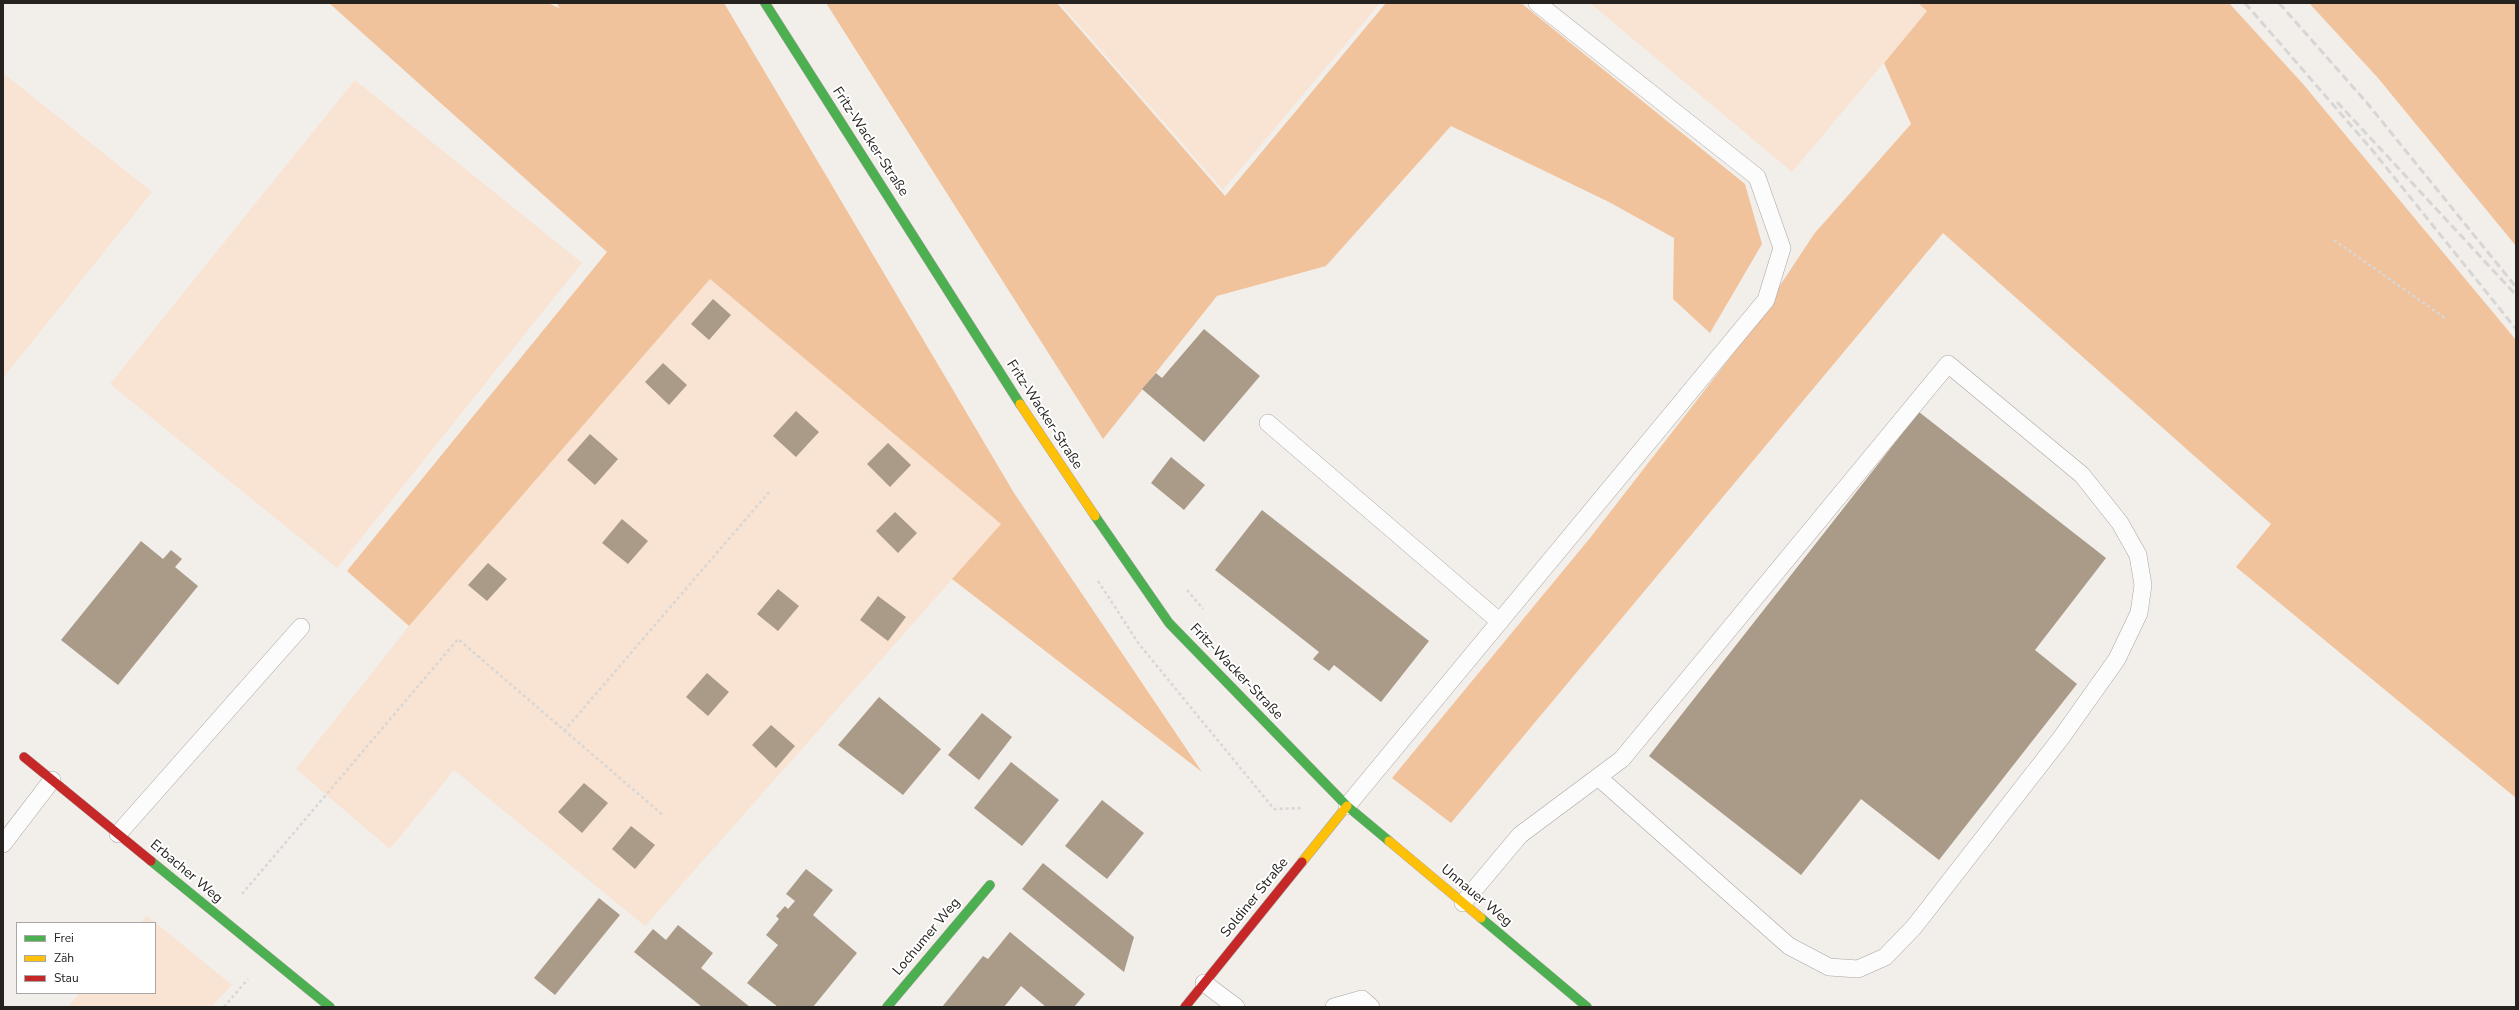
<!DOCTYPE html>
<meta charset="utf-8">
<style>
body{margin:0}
#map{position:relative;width:2519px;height:1010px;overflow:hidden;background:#f2eeea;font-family:"Nunito Sans",sans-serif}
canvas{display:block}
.frame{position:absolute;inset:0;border:4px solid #25221f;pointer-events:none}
.legend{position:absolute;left:16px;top:922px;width:140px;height:72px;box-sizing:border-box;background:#fff;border:1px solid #a8a7a5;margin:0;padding:5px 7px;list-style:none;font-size:12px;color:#25221f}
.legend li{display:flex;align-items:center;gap:8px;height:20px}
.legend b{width:20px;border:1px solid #a8a7a5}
</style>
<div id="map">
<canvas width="2519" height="1010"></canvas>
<div class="frame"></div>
<ul class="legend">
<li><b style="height:5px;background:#4caf50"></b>Frei</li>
<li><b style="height:5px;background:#ffc107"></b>Zäh</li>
<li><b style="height:5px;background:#c62828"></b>Stau</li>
</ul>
</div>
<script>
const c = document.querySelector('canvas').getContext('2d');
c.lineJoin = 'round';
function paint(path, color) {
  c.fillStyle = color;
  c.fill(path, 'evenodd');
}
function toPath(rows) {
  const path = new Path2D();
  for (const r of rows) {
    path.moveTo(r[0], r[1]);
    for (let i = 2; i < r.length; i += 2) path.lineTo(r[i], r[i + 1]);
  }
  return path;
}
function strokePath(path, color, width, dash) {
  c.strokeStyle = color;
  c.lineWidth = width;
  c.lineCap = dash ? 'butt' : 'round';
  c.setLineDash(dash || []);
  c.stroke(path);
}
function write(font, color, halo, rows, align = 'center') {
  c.font = font + ' "Nunito Sans",sans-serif';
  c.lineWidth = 4;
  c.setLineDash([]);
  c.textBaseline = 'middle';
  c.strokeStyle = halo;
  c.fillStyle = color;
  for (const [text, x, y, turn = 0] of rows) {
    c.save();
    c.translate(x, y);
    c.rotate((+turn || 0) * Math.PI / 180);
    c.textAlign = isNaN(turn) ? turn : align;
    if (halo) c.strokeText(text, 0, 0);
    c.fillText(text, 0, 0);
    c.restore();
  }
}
paint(toPath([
 [1060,3,1380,3,1223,190],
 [1590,3,1918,3,1927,11,1792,172],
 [3,73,152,192,3,378],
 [355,80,582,263,337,568,110,384],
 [710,279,1001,524,645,926,454,770,390,849,296,769,409,626],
 [147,916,232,985,211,1007,68,1007,80,993,155,993,155,923,141,923]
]), '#f9e3d2');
paint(toPath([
 [329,3,548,3,559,8,557,3,724,3,1014,493,1202,772,952,579,1001,524,710,279,409,626,347,571,607,252],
 [826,3,1057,3,1225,196,1386,3,1521,3,1745,184,1762,244,1710,333,1673,299,1674,238,1609,202,1451,126,1326,266,1217,296,1103,439],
 [1918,3,2229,3,2303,84,2516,340,2516,798,2236,567,2271,524,1943,233,1451,823,1392,778,1590,538,1746,337,1814,234,1911,124,1884,63,1927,11],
 [2309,3,2516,3,2516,246,2378,78]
]), '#f1c39c');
paint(toPath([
 [713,299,731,315,709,340,691,324],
 [1204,329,1260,376,1204,442,1142,389,1156,373,1162,378],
 [663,363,687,385,669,405,645,382],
 [796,411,819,432,796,457,773,436],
 [1919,412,2106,558,2035,650,2077,684,1939,860,1861,799,1801,875,1649,756],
 [590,434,618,459,595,485,567,460],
 [888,443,911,465,890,487,867,464],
 [1171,457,1205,485,1184,510,1151,483],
 [1262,510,1429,641,1381,702,1334,665,1329,671,1313,659,1319,652,1215,570],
 [895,512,917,533,898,553,876,531],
 [622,519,648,541,628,564,602,543],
 [141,541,163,559,171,550,182,559,175,567,198,586,118,685,61,640],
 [488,563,507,579,487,601,468,585],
 [778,589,799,606,778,631,757,614],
 [878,596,906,617,888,641,860,620],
 [707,673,729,692,708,716,686,697],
 [879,697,941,749,903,795,838,745],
 [982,713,1012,737,979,780,948,755],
 [771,725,795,746,776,768,752,745],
 [1011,762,1059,800,1022,846,974,808],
 [584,783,608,803,582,833,558,812],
 [1102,800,1144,833,1107,879,1065,846],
 [631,826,655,845,635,869,612,849],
 [1043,863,1134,937,1124,972,1022,889],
 [806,869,833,890,813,915,857,953,813,1007,778,1007,747,983,778,945,766,935,779,919,776,916,785,906,788,909,795,901,786,894],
 [599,898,620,915,555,995,534,978],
 [678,925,713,953,701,968,750,1007,702,1007,634,952,653,929,666,940],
 [1010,932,1085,994,1074,1007,1046,1007,1021,986,1004,1007,942,1007,983,956,988,959]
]), '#aa9a88');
const lane = toPath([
 [1268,423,1500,622],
 [1347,806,1766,300,1782,248,1757,177,1537,3],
 [118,834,301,627],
 [3,844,52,780],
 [1463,903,1520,835,1622,759,1948,364,2082,475,2120,523,2138,555,2143,585,2139,613,2117,659,2061,738,1914,927,1885,957,1858,969,1829,967,1789,946,1598,777],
 [1204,983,1236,1007],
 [1334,1007,1362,999,1371,1007]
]);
const fast = toPath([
 [765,3,1020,404],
 [1095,516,1169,623,1347,806,1389,841],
 [151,861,330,1007],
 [1481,918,1587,1007],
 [887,1007,990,885]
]);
const slow = toPath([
 [1020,404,1095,516],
 [1389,841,1481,918],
 [1302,862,1347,806]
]);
const jam = toPath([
 [24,757,151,861],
 [1185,1007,1302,862]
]);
strokePath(lane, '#a9a5a2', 18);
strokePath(fast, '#a9a5a2', 10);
strokePath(slow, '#a9a5a2', 10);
strokePath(jam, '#a9a5a2', 10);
strokePath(toPath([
 [2334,240,2445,318],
 [1098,581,1139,644,1274,809,1303,808],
 [1187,590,1203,609],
 [564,731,770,491],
 [242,894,458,639,664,816],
 [224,1007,248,979]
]), '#d8d7d6', 2.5, [3, 3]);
strokePath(lane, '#fdfcfc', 17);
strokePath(fast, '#4caf50', 9);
strokePath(slow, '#ffc107', 9);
strokePath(jam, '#c62828', 9);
strokePath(toPath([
 [2245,3,2373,151,2516,329],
 [2279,3,2367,103,2516,287],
 [2337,102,2516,295]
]), '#d8d6d5', 3, [8, 4]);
write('14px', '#25221f', '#fff', [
 ["Fritz-Wacker-Straße",870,142,57],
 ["Fritz-Wacker-Straße",1044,415,57],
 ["Fritz-Wacker-Straße",1236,672,46],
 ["Erbacher Weg",186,872,40],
 ["Unnauer Weg",1476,896,40],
 ["Soldiner Straße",1255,898,-51],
 ["Lochumer Weg",927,937,-50]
]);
</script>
